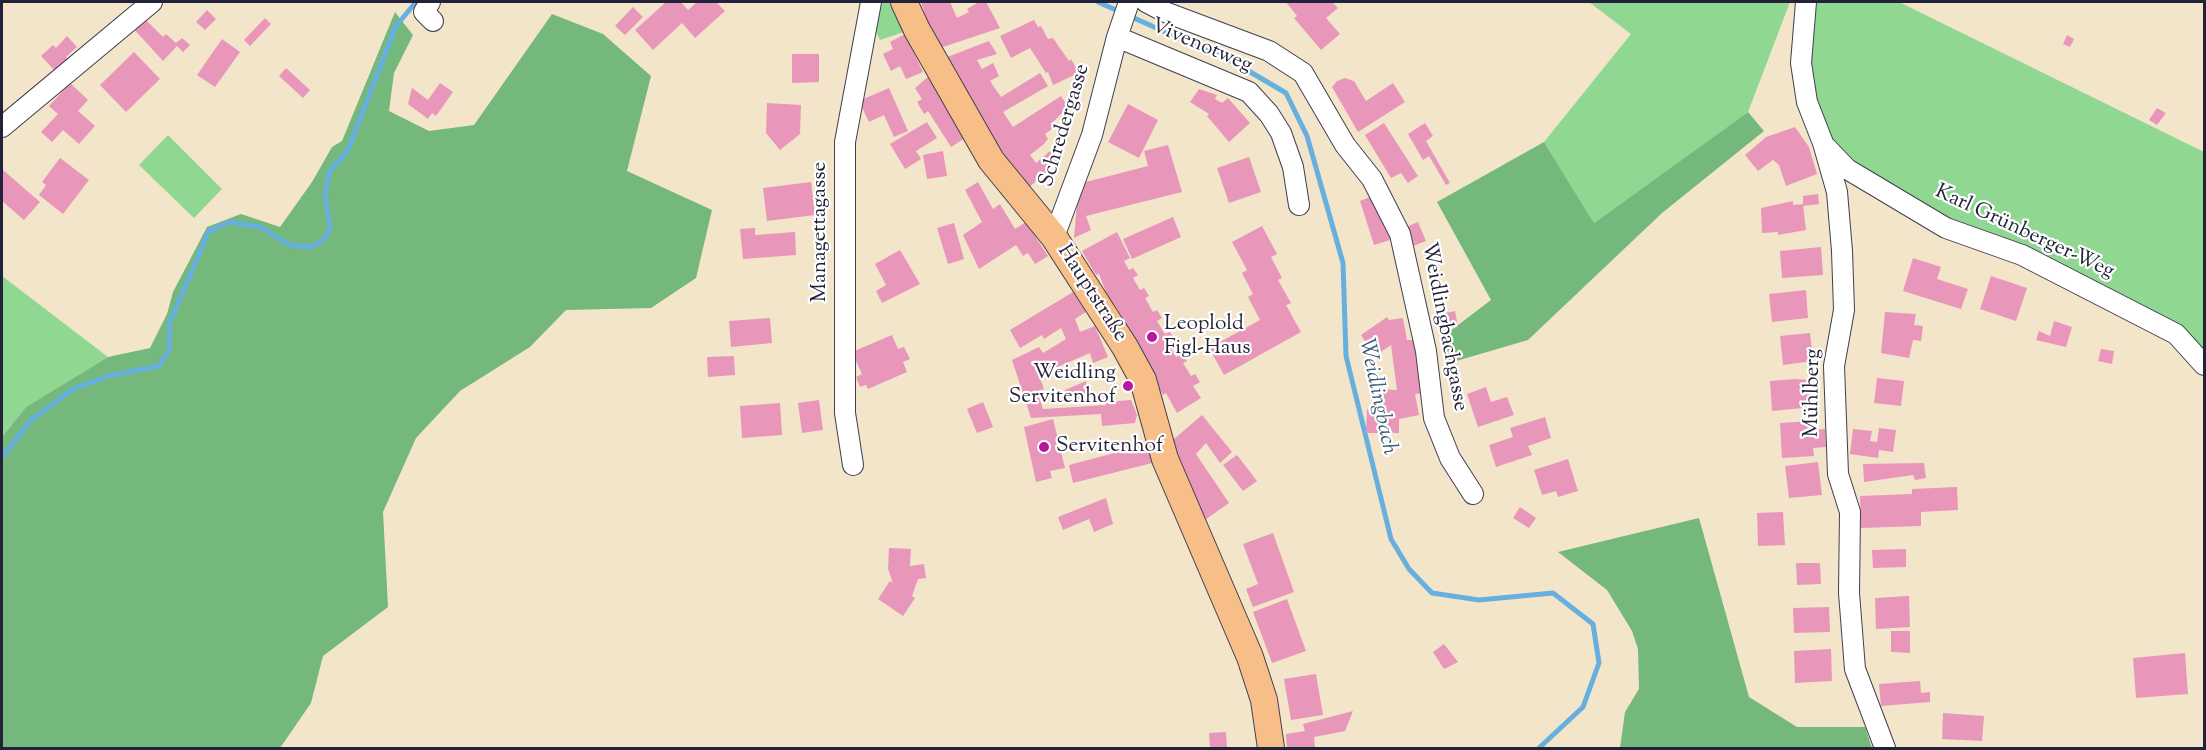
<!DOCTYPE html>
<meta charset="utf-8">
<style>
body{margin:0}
#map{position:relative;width:2206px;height:750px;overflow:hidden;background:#f3e5ca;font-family:"Sorts Mill Goudy",serif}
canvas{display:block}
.frame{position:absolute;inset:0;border:3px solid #22223b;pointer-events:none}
</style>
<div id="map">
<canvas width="2206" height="750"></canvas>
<div class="frame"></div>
</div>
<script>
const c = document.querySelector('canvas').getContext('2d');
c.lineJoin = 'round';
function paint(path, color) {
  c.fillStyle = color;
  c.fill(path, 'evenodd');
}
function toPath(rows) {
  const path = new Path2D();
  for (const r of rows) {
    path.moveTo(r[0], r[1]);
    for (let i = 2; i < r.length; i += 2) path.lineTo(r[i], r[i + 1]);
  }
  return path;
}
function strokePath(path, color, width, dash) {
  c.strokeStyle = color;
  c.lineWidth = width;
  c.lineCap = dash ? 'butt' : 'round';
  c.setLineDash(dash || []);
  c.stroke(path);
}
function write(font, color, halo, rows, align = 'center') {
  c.font = font + ' "Sorts Mill Goudy",serif';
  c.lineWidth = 4.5;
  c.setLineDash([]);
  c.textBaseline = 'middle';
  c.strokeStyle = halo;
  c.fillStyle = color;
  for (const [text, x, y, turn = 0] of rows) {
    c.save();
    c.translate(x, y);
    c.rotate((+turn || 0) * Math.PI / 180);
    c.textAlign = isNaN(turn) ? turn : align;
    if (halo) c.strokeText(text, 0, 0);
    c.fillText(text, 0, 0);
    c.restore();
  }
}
paint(toPath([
 [876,2,889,2,904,32,880,40,872,24],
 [1589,2,1790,2,1748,112,1594,223,1544,142,1631,34],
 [1806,2,1899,2,2204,152,2204,366,2198,355,1847,169,1807,102],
 [168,135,222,189,194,218,139,165],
 [2,276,108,357,26,407,2,437]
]), '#90d792');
paint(toPath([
 [395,12,413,35,394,73,389,111,429,131,474,125,552,14,603,34,651,76,627,171,712,210,696,278,651,308,566,310,530,347,460,391,416,438,383,512,388,607,323,656,311,703,280,748,2,748,2,437,26,407,108,357,150,348,167,314,173,292,207,227,241,214,280,227,312,182,332,147,342,141],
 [1748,112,1764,131,1662,213,1528,340,1446,364,1441,338,1491,300,1437,202,1544,142,1594,223],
 [1699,518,1749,697,1797,727,1865,727,1872,748,1620,748,1625,712,1639,689,1638,649,1632,631,1607,590,1558,552]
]), '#74b87c');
strokePath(toPath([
 [1098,2,1235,63,1286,93,1307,136,1343,263,1346,356,1391,539,1409,569,1432,593,1479,600,1553,593,1593,624,1599,663,1583,707,1539,748],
 [2,457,31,420,73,389,109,376,159,366,169,350,170,322,209,231,230,222,260,227,289,245,311,247,325,239,330,227,325,194,329,172,348,150,396,26,416,2]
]), '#67b0de', 5);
paint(toPath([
 [666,2,681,2,688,10,697,2,716,2,725,11,695,38,682,23,653,50,635,30],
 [921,2,950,2,957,18,969,12,967,9,979,2,986,2,1000,28,937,49],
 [1286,2,1332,2,1338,8,1326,18,1340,34,1321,50,1294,18,1297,16],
 [633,7,643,17,625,35,615,26],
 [207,10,216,19,205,30,196,22],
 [142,16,163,37,166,34,176,43,182,38,190,45,183,52,177,46,163,61,131,26],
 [265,18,271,24,250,46,244,40],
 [1034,20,1038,27,1041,26,1048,39,1053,38,1069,61,1071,59,1079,73,1053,85,1048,72,1046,73,1030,48,1011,58,1000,36],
 [905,34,923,72,906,79,900,66,891,71,883,54,893,49,890,42],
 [2067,35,2074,39,2070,47,2063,44],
 [67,36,77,47,66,57,68,60,55,71,41,56,53,45,56,48],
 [222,39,240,52,215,87,197,75],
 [989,41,997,54,977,60,982,69,993,63,999,76,990,81,1001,97,1040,73,1048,86,1003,112,1013,127,1061,96,1068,107,1053,122,1056,126,1045,134,1048,139,1044,144,1030,155,1036,163,1050,151,1059,161,1026,190,1000,157,942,59],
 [134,52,160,79,126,112,100,85],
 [792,54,819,54,819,82,792,83],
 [286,68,310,90,303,98,279,76],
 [929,76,967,137,951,147,928,111,924,114,917,102,922,99,915,88],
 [1345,78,1354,81,1366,101,1393,83,1405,102,1358,132,1332,87,1337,81],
 [70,83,88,100,78,111,95,126,79,144,63,130,52,142,41,132,58,114,49,106],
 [440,83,453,92,436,116,432,113,428,119,408,104,412,88,428,100],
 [889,88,908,131,894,137,884,115,869,122,859,101],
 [1199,89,1217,95,1215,99,1222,103,1228,98,1250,123,1229,142,1207,116,1209,114,1190,102],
 [767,103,801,105,800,134,780,150,766,133],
 [1128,104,1158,120,1139,158,1108,142],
 [2157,108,2166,113,2157,125,2149,120],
 [927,122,937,138,916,151,921,159,905,169,890,144],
 [1384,123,1418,176,1408,183,1401,173,1391,178,1365,135],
 [1425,123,1433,136,1426,141,1450,183,1446,185,1429,156,1423,160,1408,134],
 [1795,127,1809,147,1817,174,1786,186,1779,165,1773,160,1758,171,1745,155,1766,137],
 [1168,145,1182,192,1086,216,1091,230,1074,238,1077,204,1082,183,1148,166,1144,151],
 [943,151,947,176,927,179,923,155],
 [1249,157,1261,192,1229,203,1217,168],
 [60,158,89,180,63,214,39,195,46,185,42,182],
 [3,170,40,202,24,220,2,201],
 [811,182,815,215,767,221,763,188],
 [978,182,993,209,1000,204,1015,229,1026,222,1048,256,1035,264,1028,253,1023,256,1016,245,979,269,963,235,982,222,965,190],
 [1818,194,1819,204,1803,206,1803,196],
 [1375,195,1390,240,1374,245,1360,201],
 [1793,201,1793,205,1803,204,1806,230,1778,235,1778,232,1762,233,1761,208],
 [1173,217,1181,237,1132,259,1123,239],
 [1418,222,1426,241,1413,246,1406,227],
 [954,223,964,259,948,264,937,228],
 [1262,226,1277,254,1271,257,1282,278,1278,280,1291,303,1286,305,1301,332,1224,375,1209,348,1260,320,1248,297,1253,294,1242,273,1247,270,1232,242],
 [755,228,755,235,795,232,796,255,743,259,740,229],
 [1117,232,1130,258,1124,261,1129,270,1133,268,1138,275,1133,278,1140,290,1144,288,1149,296,1145,298,1153,312,1157,310,1162,318,1157,321,1165,334,1170,332,1174,339,1168,342,1176,357,1183,354,1187,361,1183,363,1191,376,1195,374,1200,382,1193,386,1201,398,1177,413,1166,393,1163,395,1154,380,1157,379,1121,324,1125,321,1115,305,1112,307,1099,274,1096,275,1082,251],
 [1821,247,1823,275,1782,278,1780,251],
 [900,250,920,284,882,303,876,291,886,285,875,264],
 [1913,258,1941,267,1937,279,1968,289,1961,309,1903,291],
 [1991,276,2027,288,2016,321,1980,309],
 [1806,290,1808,318,1772,322,1769,294],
 [1073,292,1086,312,1075,319,1080,332,1095,326,1108,357,1093,363,1090,353,1039,375,1044,389,1037,391,1043,409,1106,405,1106,402,1131,400,1137,415,1135,423,1102,426,1101,414,1031,418,1012,360,1039,347,1043,353,1066,339,1061,328,1044,339,1042,335,1020,348,1010,330],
 [1455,311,1458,327,1438,330,1436,315],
 [1885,312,1916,314,1914,325,1923,326,1921,341,1913,340,1909,358,1881,353],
 [1387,317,1389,320,1403,318,1407,340,1416,340,1423,393,1415,394,1419,415,1399,419,1399,433,1366,433,1367,409,1375,409,1376,389,1397,390,1391,345,1375,356,1361,335],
 [770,318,772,343,731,347,729,321],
 [2054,321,2072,327,2066,347,2036,340,2039,331,2050,336],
 [1810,333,1813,361,1783,365,1780,336],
 [892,335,898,349,904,347,910,359,903,362,907,372,868,389,866,385,860,387,856,377,862,374,852,352],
 [2101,349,2114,351,2112,364,2098,361],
 [734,356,735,375,708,377,707,357],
 [1877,378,1904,381,1901,406,1874,403],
 [1794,379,1810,380,1812,407,1772,411,1770,381],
 [1086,381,1085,401,1065,400,1065,390],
 [1486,387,1491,402,1507,397,1514,415,1478,427,1467,394],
 [819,400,823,430,802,433,798,403],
 [983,402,993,427,977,433,967,409],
 [780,403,782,435,742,438,740,406],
 [1202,415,1232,452,1220,463,1206,443,1196,454,1229,503,1202,522,1167,445],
 [1545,417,1551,438,1528,446,1532,455,1496,467,1489,445,1513,437,1510,428],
 [1053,419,1065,468,1050,471,1052,478,1036,482,1024,427],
 [1811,421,1812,430,1825,429,1826,447,1813,448,1814,456,1782,458,1780,423],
 [1879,428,1896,430,1893,452,1879,450,1878,458,1850,454,1853,429,1872,431,1870,441,1877,442],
 [1135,442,1137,447,1149,444,1156,462,1073,483,1069,465,1122,451,1121,445],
 [1237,455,1257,481,1243,491,1223,465],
 [1568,459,1578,491,1558,497,1556,491,1542,495,1534,470],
 [1818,462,1822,495,1789,498,1785,466],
 [1924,463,1926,478,1915,480,1913,475,1864,482,1863,464],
 [1957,487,1958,510,1921,512,1921,526,1861,528,1860,496,1912,494,1912,489],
 [1106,498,1113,524,1094,532,1089,519,1063,530,1058,517],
 [1520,507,1536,518,1529,528,1513,518],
 [1783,512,1785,545,1758,546,1757,513],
 [1273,533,1294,592,1253,607,1246,589,1258,584,1243,544],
 [889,548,911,549,910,566,924,564,926,578,918,579,912,596,915,598,903,616,878,599,890,581,893,583,888,569],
 [1906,549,1906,567,1873,568,1872,550],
 [1796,563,1820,563,1821,584,1797,585],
 [1909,596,1910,627,1876,629,1875,598],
 [1287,599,1306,651,1272,663,1253,612],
 [1829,607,1830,632,1794,633,1793,608],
 [1891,631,1910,631,1910,653,1891,652],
 [1444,644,1458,662,1444,669,1433,652],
 [1831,649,1832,681,1795,683,1794,651],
 [2185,653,2188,694,2136,698,2133,658],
 [1316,674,1323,715,1291,720,1284,679],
 [1920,681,1921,693,1930,692,1930,702,1881,706,1879,684],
 [1353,711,1345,731,1314,737,1315,748,1287,748,1286,734,1305,731,1303,724],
 [1943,713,1984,716,1982,741,1942,739],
 [1226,732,1227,748,1210,748,1209,733]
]), '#e897bb');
const minor = toPath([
 [430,2,424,12,433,21],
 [1146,2,1165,12,1269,51,1303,73,1345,145,1372,179,1400,234,1426,351,1434,418,1450,458,1473,494],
 [1806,2,1801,63,1807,102,1823,143,1837,192,1842,251,1844,310,1834,366,1838,474,1850,512,1849,593,1855,669,1885,748],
 [1117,37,1249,92,1269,114,1281,133,1293,167,1299,205],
 [2,127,152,2],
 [1826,147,1847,169,1946,228,2022,255,2176,334,2204,365],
 [1054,237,1092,135,1117,37,1129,2],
 [853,465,845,413,845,142,871,2]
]);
const major = toPath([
 [904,2,917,30,991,160,1054,237,1125,347,1143,380,1165,459,1250,657,1264,700,1271,748]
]);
strokePath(minor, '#413f50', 22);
strokePath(major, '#413f50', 28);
strokePath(minor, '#fff', 20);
strokePath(major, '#f7be88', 26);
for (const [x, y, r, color] of [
 [1152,337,6,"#b5179e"],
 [1128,386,6,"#b5179e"],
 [1044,447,6,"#b5179e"]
]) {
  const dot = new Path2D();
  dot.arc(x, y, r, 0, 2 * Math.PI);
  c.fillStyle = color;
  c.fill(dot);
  strokePath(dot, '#fff', 2);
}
write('21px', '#22223b', '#fff', [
 ["Vivenotweg",1201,47,23],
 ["Schredergasse",1066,126,-73],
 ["Managettagasse",821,232,-90],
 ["Karl Grünberger-Weg",2024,233,25],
 ["Hauptstraße",1091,294,57],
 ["Weidlingbachgasse",1443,327,79],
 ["Mühlberg",1814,393,-89]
]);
write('21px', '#22223b', '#fff', [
 ["Leoplold",1164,325],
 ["Figl-Haus",1164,349],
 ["Weidling",1116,374,"right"],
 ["Servitenhof",1116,398,"right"],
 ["Servitenhof",1056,447]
], 'left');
write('italic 22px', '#3e5b7c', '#fff', [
 ["Weidlingbach",1376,397,78]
]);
</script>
